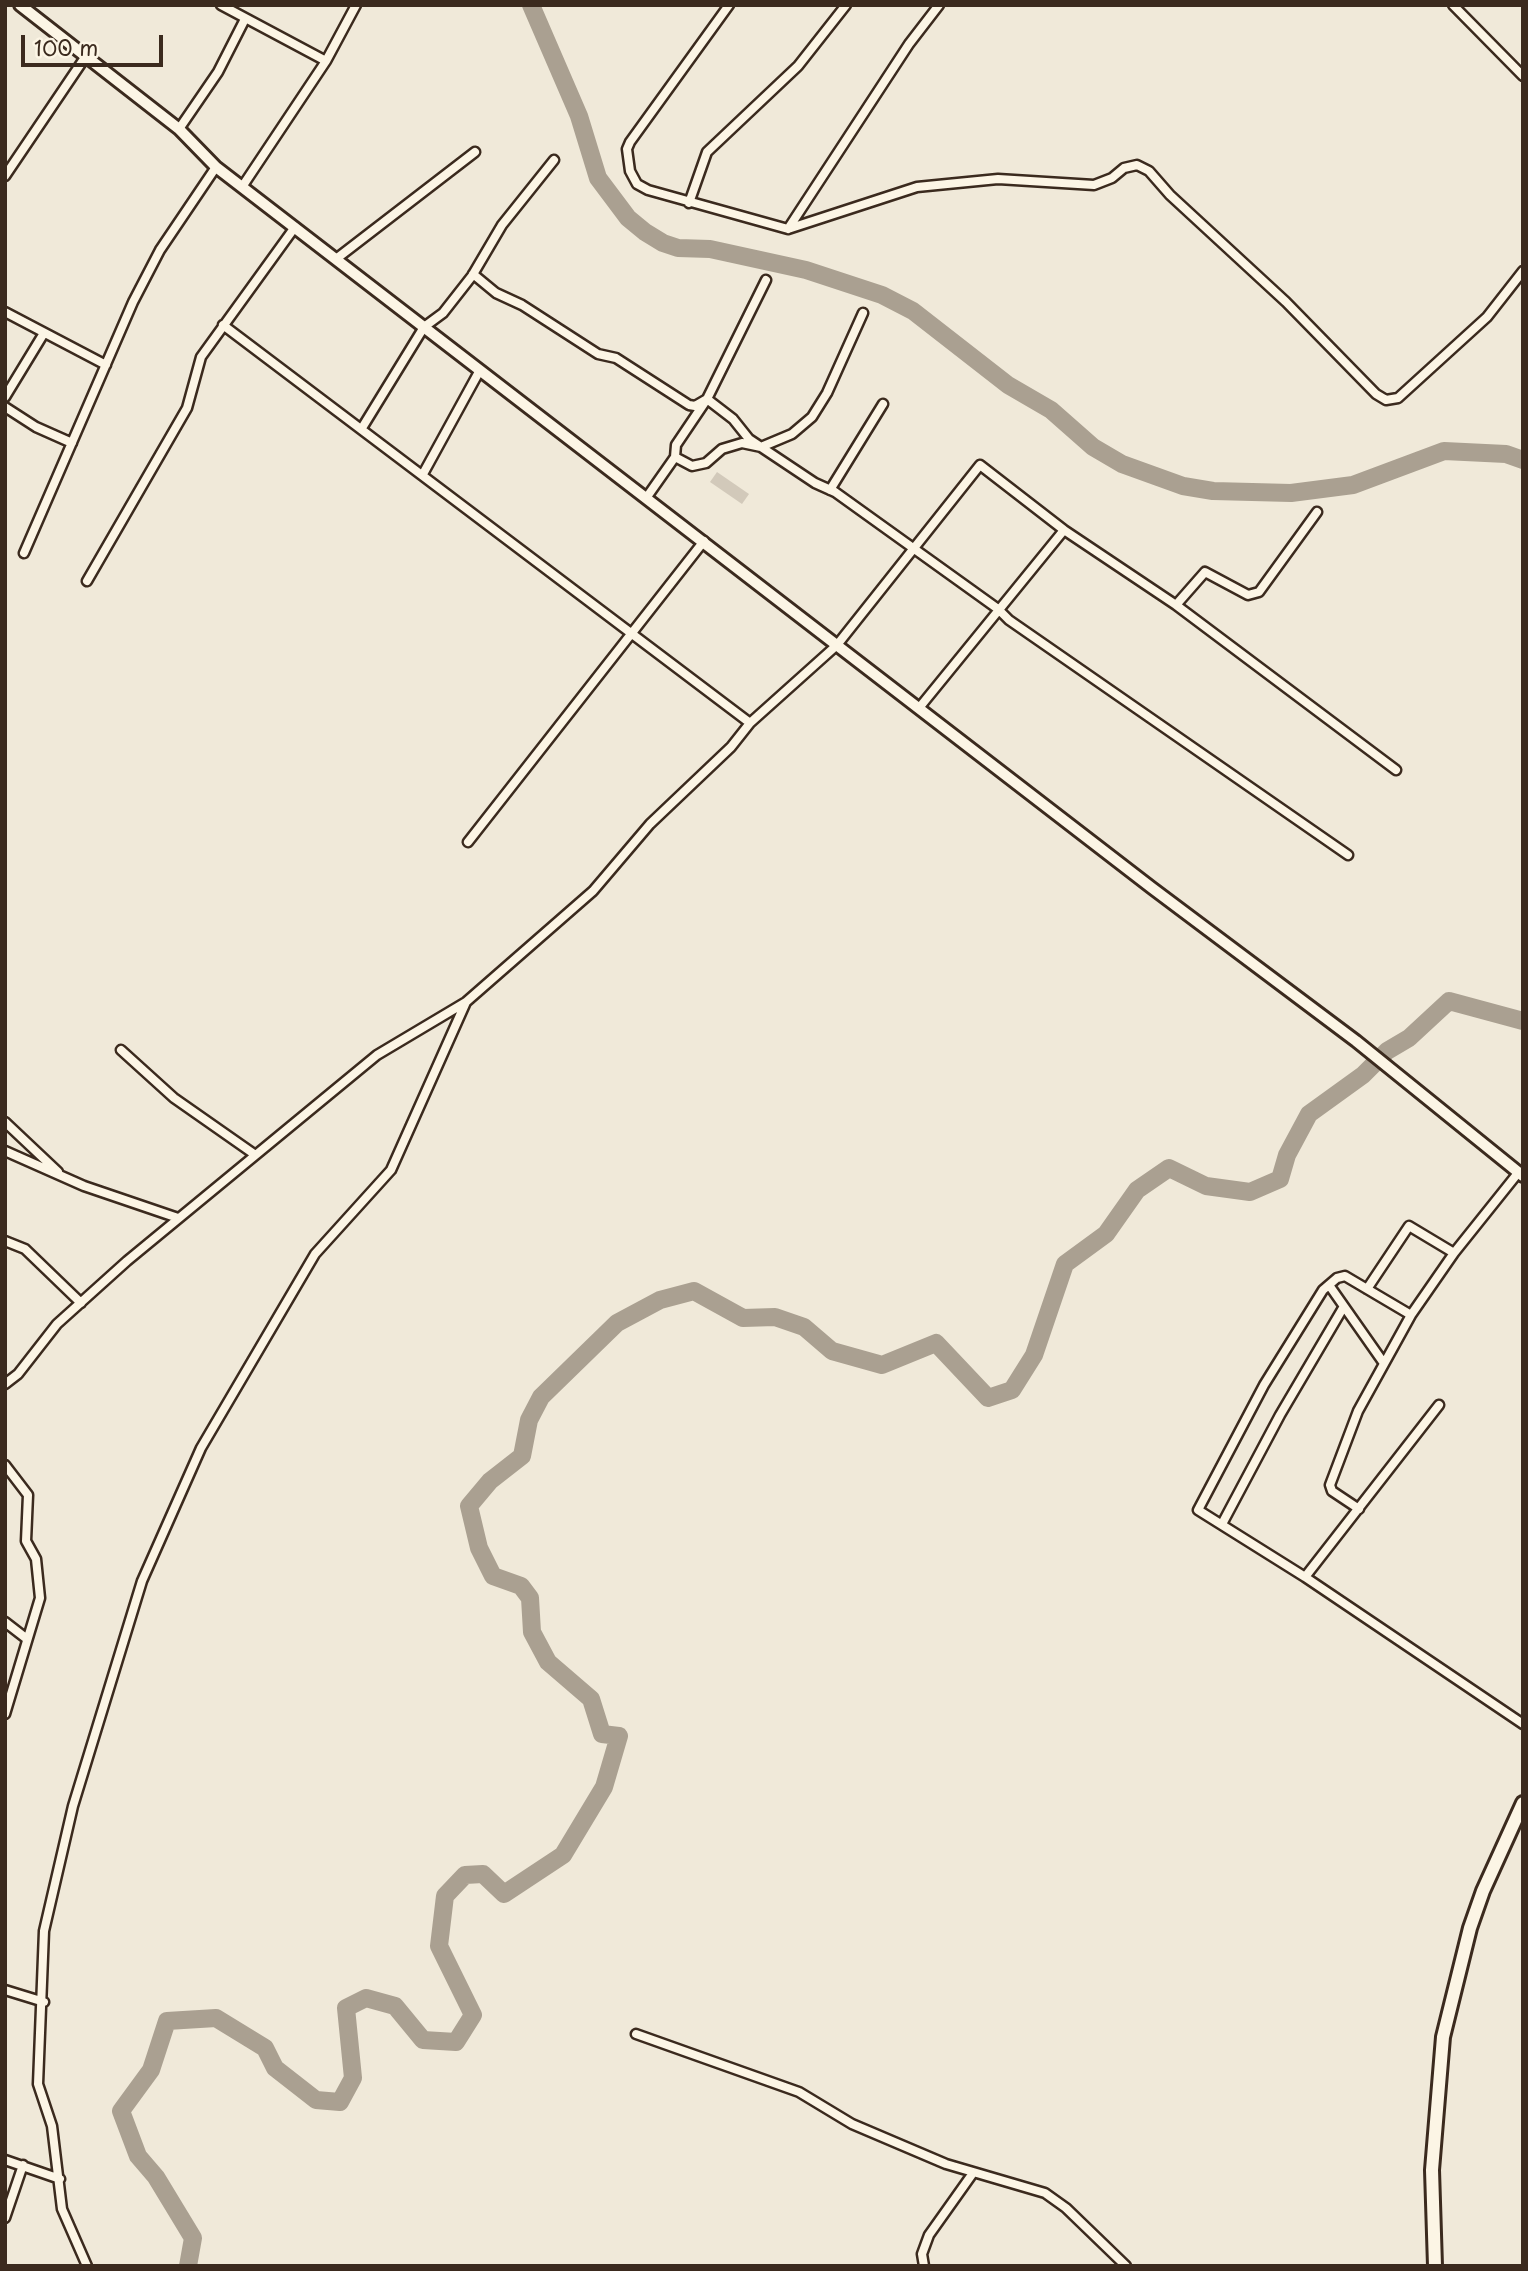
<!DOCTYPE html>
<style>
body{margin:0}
#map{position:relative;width:1528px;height:2271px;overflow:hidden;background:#f0e9d9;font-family:"Playpen Sans",sans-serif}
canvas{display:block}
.frame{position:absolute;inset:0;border:7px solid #3b2a1e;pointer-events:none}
.scale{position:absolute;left:21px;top:35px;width:142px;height:32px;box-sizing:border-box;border:4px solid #3b2a1e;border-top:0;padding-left:9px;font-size:21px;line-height:24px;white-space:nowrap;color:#3b2a1e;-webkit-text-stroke:5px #fcf5e5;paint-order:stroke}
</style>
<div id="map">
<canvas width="1528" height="2271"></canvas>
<div class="frame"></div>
<div class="scale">100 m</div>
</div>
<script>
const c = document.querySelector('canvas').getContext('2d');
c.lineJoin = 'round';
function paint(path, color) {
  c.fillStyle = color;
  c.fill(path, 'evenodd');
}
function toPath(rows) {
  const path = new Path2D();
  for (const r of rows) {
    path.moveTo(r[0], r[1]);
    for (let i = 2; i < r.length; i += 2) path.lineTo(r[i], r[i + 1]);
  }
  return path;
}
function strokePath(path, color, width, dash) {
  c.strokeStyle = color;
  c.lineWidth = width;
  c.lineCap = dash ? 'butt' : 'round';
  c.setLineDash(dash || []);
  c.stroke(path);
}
paint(toPath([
 [717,472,749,494,742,504,710,482]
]), '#d2c9ba');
strokePath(toPath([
 [531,5,579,116,598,178,628,218,645,232,663,243,678,248,710,249,806,270,882,295,913,311,1008,385,1051,410,1093,447,1122,464,1183,486,1213,491,1291,493,1353,485,1444,451,1506,454,1523,460],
 [188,2266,193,2238,156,2177,138,2156,121,2111,151,2070,167,2021,216,2018,265,2048,275,2068,316,2100,340,2102,353,2078,346,2008,366,1998,395,2006,423,2040,456,2042,473,2015,439,1946,445,1896,465,1875,483,1874,504,1894,563,1855,604,1787,619,1736,602,1734,591,1699,548,1662,532,1632,530,1598,521,1586,493,1576,479,1548,469,1506,490,1481,522,1456,529,1420,541,1397,617,1323,660,1300,694,1291,743,1318,775,1317,804,1327,832,1351,882,1365,936,1343,988,1398,1012,1390,1034,1355,1065,1264,1106,1234,1137,1190,1169,1168,1206,1186,1250,1192,1280,1179,1287,1155,1309,1114,1363,1075,1387,1051,1409,1038,1449,1001,1523,1021]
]), '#aaa091', 18);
const street = toPath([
 [221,5,326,61],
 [729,5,630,142,627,149,630,171,637,184,648,190,788,229,917,187,998,179,1094,185,1112,178,1124,168,1137,165,1149,171,1170,195,1286,302,1376,394,1386,400,1398,398,1487,317,1523,271],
 [1453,5,1523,76],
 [179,129,218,72,245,19],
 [5,176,86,56],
 [242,187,326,61,356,5],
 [689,203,707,152,798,66,846,5],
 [788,229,909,44,939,5],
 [336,259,475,152],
 [473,274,496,293,522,305,598,354,616,358,689,405,695,406,707,399,733,419,749,439,815,483,835,492,998,609,1009,620,1348,855],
 [5,312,106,365],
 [223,325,750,723],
 [5,397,44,333],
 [5,407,36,427,72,443],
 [362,428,424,327,443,313,472,276,502,225,554,160],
 [675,457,692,466,706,463,722,449,742,443,761,447,792,434,812,417,827,393,863,313],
 [423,474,480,370],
 [830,490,883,404],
 [649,494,675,457,676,445,707,399,766,280],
 [24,553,133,302,160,250,216,167],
 [87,581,187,408,201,357,295,227],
 [1176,605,1205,572,1248,595,1259,592,1317,512],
 [919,708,1064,530],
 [468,842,704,541],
 [121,1050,174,1098,254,1154],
 [5,1122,58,1172],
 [5,1151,84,1186,178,1218],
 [5,1241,25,1249,81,1303],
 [1329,1285,1383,1362],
 [1367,1289,1409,1226,1454,1253],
 [1411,1315,1345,1276,1337,1278,1323,1290,1264,1385,1198,1510,1305,1577,1523,1724],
 [5,1384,18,1374,57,1324,127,1261,377,1055,466,1002,593,891,650,824,731,747,750,723,837,645,980,465,1064,530,1176,605,1396,770],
 [5,1465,28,1495,26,1541,36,1559,40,1598,5,1714],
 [1359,1509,1332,1491,1330,1485,1358,1411,1411,1315,1454,1253,1518,1173],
 [1222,1524,1280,1415,1343,1308],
 [1305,1577,1439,1405],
 [5,1622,27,1639],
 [5,1990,44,2002],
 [636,2034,799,2092,852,2124,946,2164,1045,2193,1066,2208,1126,2266],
 [5,2160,60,2179],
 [5,2218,23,2165],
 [87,2266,62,2209,52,2126,38,2084,44,1931,73,1806,142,1581,201,1448,315,1254,391,1170,466,1002],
 [924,2266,922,2254,929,2235,973,2173]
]);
const secondary = toPath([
 [20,5,179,129,216,167,1152,888,1356,1041,1523,1176]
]);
const primary = toPath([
 [1435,2266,1432,2170,1443,2037,1470,1928,1483,1891,1523,1803]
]);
strokePath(street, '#3b2a1e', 13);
strokePath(secondary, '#3b2a1e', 16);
strokePath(primary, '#3b2a1e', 18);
strokePath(street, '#fcf5e5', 8);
strokePath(secondary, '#fcf5e5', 10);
strokePath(primary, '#fcf5e5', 12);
</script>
